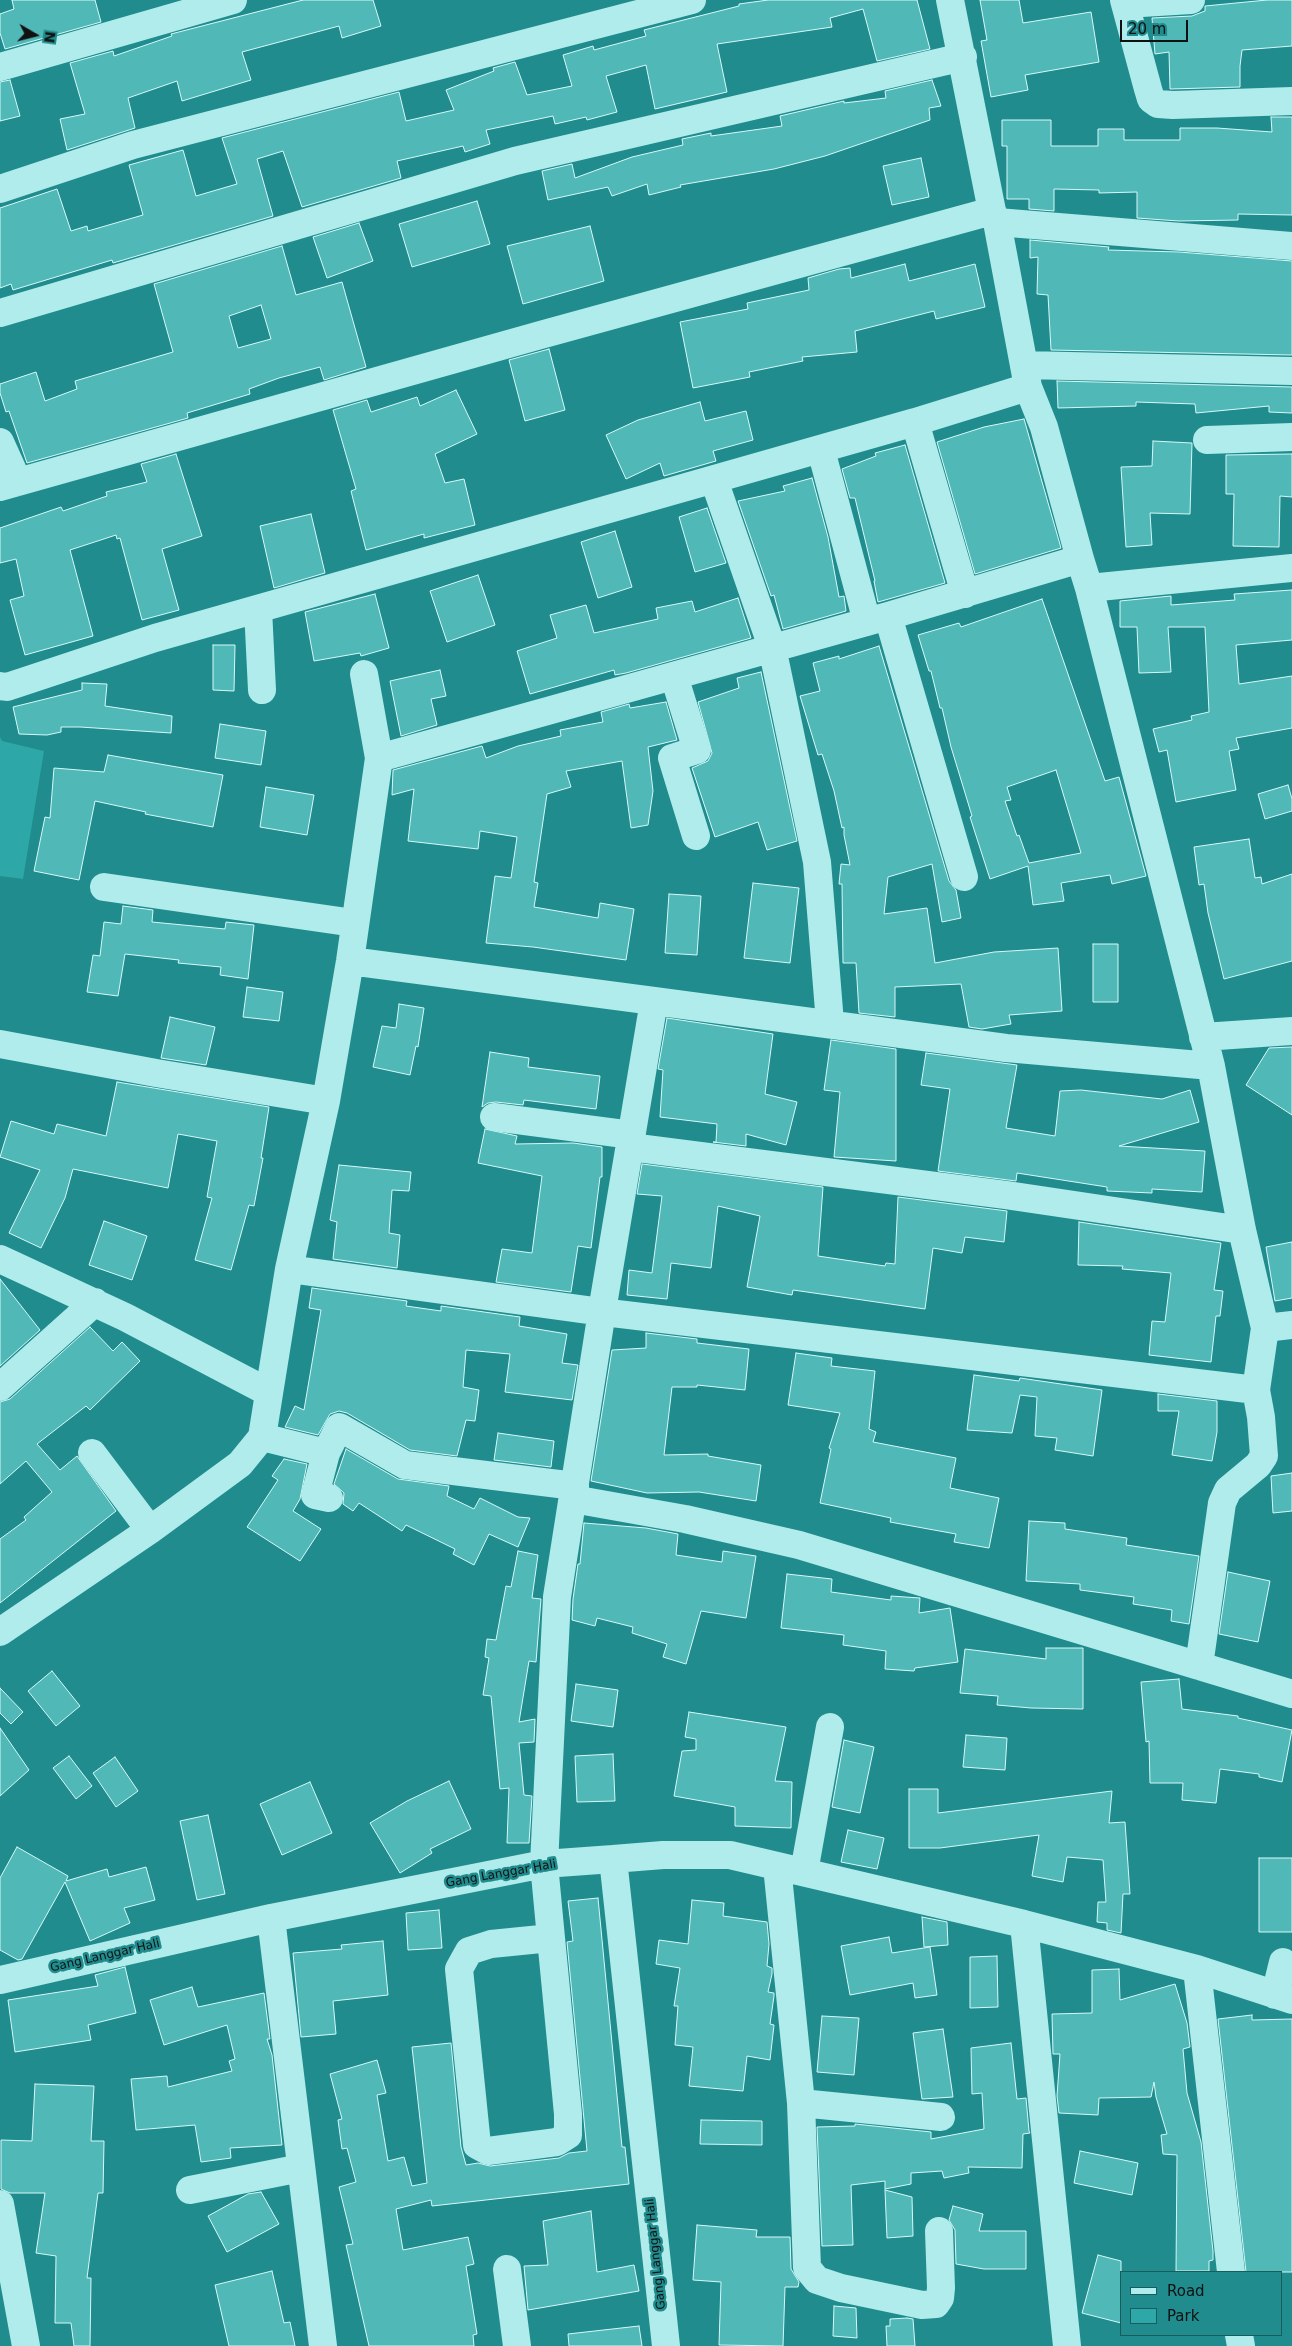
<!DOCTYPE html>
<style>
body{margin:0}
#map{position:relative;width:1292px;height:2346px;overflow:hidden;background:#208c8d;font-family:"DejaVu Sans",sans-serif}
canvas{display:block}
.legend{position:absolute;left:1120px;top:2271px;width:162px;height:65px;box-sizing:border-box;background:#208c8d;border:1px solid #1a5b5b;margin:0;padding:6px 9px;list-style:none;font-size:15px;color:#111}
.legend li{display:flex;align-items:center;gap:10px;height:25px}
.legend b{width:25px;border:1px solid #1a5b5b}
.north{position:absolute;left:10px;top:10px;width:50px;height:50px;-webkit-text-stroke:4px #208c8d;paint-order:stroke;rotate:98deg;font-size:14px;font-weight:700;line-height:20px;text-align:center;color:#111}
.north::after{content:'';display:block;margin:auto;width:18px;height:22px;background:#111;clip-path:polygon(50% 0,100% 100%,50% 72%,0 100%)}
.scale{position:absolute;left:1120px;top:20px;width:68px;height:22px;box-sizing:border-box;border:2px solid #111;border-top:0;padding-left:6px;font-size:15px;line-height:18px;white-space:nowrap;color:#111;-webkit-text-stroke:4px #208c8d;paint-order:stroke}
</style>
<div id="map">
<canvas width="1292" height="2346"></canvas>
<ul class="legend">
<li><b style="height:6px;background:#afeceb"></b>Road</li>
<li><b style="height:14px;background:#2da7a7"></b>Park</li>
</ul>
<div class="north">N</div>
<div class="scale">20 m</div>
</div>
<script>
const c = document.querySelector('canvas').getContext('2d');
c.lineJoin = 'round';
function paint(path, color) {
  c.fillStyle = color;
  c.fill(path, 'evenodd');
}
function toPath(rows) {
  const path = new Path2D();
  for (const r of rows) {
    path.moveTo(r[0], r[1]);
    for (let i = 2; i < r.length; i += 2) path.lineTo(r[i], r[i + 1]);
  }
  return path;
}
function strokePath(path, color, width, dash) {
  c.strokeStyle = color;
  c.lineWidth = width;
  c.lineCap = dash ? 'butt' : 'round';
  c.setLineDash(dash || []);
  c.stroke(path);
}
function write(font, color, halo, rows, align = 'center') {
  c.font = font + ' "DejaVu Sans",sans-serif';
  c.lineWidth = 5;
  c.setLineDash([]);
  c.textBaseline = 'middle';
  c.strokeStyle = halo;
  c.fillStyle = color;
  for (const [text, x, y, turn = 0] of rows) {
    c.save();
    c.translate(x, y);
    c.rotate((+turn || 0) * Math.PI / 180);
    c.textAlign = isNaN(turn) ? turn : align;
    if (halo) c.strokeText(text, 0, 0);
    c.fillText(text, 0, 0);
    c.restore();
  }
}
paint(toPath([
 [0,737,2,741,44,751,23,879,0,876]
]), '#2da7a7');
const building = toPath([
 [12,0,95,0,101,22,5,49,0,33,0,14,14,9,12,0],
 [303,0,373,0,381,26,342,38,339,26,242,52,251,80,182,101,177,81,128,98,135,128,67,150,60,119,85,114,70,63,113,51,114,56,172,36,171,34,303,0],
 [768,0,917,0,930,49,877,61,863,9,830,18,832,27,717,44,727,92,655,109,646,65,606,76,617,112,587,120,586,117,555,124,553,116,486,130,490,144,465,152,463,146,397,161,401,178,302,207,283,151,257,159,273,216,113,263,112,260,13,290,11,284,0,288,0,208,57,189,71,231,87,226,88,231,143,215,129,165,183,150,196,196,237,184,222,138,399,92,406,121,454,110,446,90,494,71,493,68,515,62,527,95,572,86,563,55,593,46,594,50,646,36,644,30,739,6,739,4,768,0],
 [980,0,1019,0,1023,23,1091,12,1099,62,1025,75,1028,90,991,97,981,41,987,40,980,0],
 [1267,0,1292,0,1292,46,1242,50,1240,66,1240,87,1170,89,1169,52,1155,54,1152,18,1192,16,1205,11,1205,6,1267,0],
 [10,80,20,116,0,121,0,82,10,80],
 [932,80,941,106,929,108,930,120,825,156,774,169,680,185,681,187,649,195,647,184,612,196,608,187,548,200,542,171,572,164,575,178,632,157,683,145,682,139,711,133,711,136,782,126,780,116,844,101,844,103,886,98,885,91,932,80],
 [1271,117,1292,117,1292,215,1238,214,1238,220,1179,221,1137,218,1137,192,1099,193,1099,190,1054,189,1054,211,1029,209,1029,199,1007,199,1007,146,1002,146,1002,120,1051,120,1051,146,1098,146,1098,129,1124,129,1124,140,1180,140,1180,128,1217,128,1272,132,1271,117],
 [921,158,929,197,892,205,883,166,921,158],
 [477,201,490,244,412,267,399,224,477,201],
 [359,223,373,261,327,278,313,237,359,223],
 [590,226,604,281,523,304,507,246,590,226],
 [1030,240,1109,247,1108,250,1179,252,1292,261,1292,355,1051,350,1048,295,1037,294,1038,257,1030,258,1030,240],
 [282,246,296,295,342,282,366,367,324,380,320,367,279,378,249,389,250,394,187,413,188,418,27,463,9,411,6,412,0,393,0,384,36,372,45,401,77,389,75,381,173,352,154,284,282,246],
 [261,305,271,339,238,348,229,316,261,305],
 [905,264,909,281,975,264,985,307,936,319,934,311,855,331,857,352,802,357,803,361,749,372,750,377,693,388,680,322,748,309,747,303,809,290,808,278,839,269,850,268,851,278,905,264],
 [549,349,565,410,525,421,509,360,549,349],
 [1057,381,1292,387,1292,413,1269,412,1269,406,1196,413,1195,404,1136,402,1136,406,1058,408,1057,381],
 [456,390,477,434,435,454,445,483,464,479,475,525,424,538,424,534,366,550,351,491,356,489,333,410,367,400,371,412,417,397,420,406,456,390],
 [700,402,705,421,746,411,753,440,713,451,716,461,664,476,660,463,626,479,606,435,638,420,700,402],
 [1024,419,1061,548,975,574,937,442,984,427,1024,419],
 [1153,441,1192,443,1190,514,1150,513,1152,545,1126,547,1121,467,1152,466,1153,441],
 [905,445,945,583,878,602,874,581,875,581,855,498,850,498,842,469,876,456,875,453,905,445],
 [176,454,202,536,162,549,179,610,142,620,120,538,117,539,116,535,70,550,93,636,25,655,10,600,24,596,16,559,0,563,0,528,61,507,63,511,107,496,106,492,147,482,141,464,176,454],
 [1292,454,1292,497,1280,496,1279,547,1233,546,1234,494,1226,494,1226,455,1292,454],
 [812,478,828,537,839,597,844,596,846,611,783,629,774,595,771,596,738,501,785,491,783,486,812,478],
 [707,508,726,563,695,572,679,517,707,508],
 [311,514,325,573,274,588,260,526,311,514],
 [615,531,632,587,598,598,581,542,615,531],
 [478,575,495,625,447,642,430,591,478,575],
 [1292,590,1292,640,1236,645,1239,684,1292,676,1292,728,1236,738,1239,749,1229,751,1236,790,1176,802,1167,750,1159,752,1153,729,1192,720,1191,716,1209,712,1205,627,1168,627,1171,672,1139,673,1137,627,1120,627,1120,601,1171,596,1171,605,1235,600,1234,594,1292,590],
 [375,594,389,648,361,656,360,653,314,661,305,612,375,594],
 [738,598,751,638,626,673,615,675,614,670,530,694,517,651,557,638,550,615,586,605,594,633,658,619,656,608,692,601,695,612,738,598],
 [1042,599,1105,781,1119,777,1146,876,1112,884,1110,875,1061,883,1064,901,1033,905,1028,866,990,879,970,817,972,816,951,747,942,708,940,708,931,671,929,671,918,635,959,623,961,627,1042,599],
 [1056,770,1081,853,1029,863,1019,835,1017,836,1005,801,1011,800,1007,787,1056,770],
 [213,645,235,645,234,691,213,690,213,645],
 [879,646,949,881,956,890,961,918,942,922,932,864,888,877,884,914,927,908,935,963,994,952,1058,948,1062,1011,1009,1015,1011,1024,982,1029,969,1027,961,984,895,987,895,1017,859,1013,856,963,843,963,842,884,839,884,841,864,850,865,844,835,844,827,842,828,834,791,822,754,818,755,800,696,820,691,813,663,839,656,839,659,879,646],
 [440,670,446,696,431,699,437,725,401,736,390,681,440,670],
 [761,672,797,841,767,850,758,822,715,837,692,768,708,761,712,753,698,702,739,688,737,678,761,672],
 [82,683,107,684,105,706,172,716,171,733,80,727,61,727,61,732,47,735,19,734,13,707,82,690,82,683],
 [666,702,677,740,648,747,653,791,648,825,631,828,622,761,566,771,571,787,547,794,534,882,538,883,534,907,598,918,600,903,634,909,626,960,533,947,486,943,495,876,511,878,517,837,480,831,478,849,408,841,414,789,392,795,393,770,482,746,486,758,518,746,561,736,560,730,603,722,601,712,629,704,630,708,666,702],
 [220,724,266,731,261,765,215,758,220,724],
 [108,755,223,775,213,827,145,814,146,812,95,801,79,880,34,871,45,817,50,818,54,768,104,772,108,755],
 [1288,785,1292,799,1292,811,1265,819,1258,794,1288,785],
 [266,787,314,795,307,835,260,827,266,787],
 [1249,839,1255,878,1261,877,1262,884,1292,874,1292,961,1224,979,1208,913,1204,884,1199,885,1194,847,1249,839],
 [753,883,799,888,790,963,744,958,753,883],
 [669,894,701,896,697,955,665,953,669,894],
 [123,906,153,910,152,922,225,929,226,922,254,925,248,979,220,975,221,967,178,963,179,960,125,954,118,996,87,992,93,955,100,956,104,922,121,924,123,906],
 [1093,944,1118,944,1118,1002,1093,1002,1093,944],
 [247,987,283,992,279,1021,243,1017,247,987],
 [399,1004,424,1008,418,1047,416,1046,410,1075,373,1067,382,1026,396,1028,399,1004],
 [170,1017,215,1027,206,1065,161,1058,170,1017],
 [667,1018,773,1034,765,1094,797,1102,786,1145,746,1134,746,1146,713,1142,716,1142,717,1124,660,1117,663,1070,658,1069,667,1018],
 [831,1040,896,1049,896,1161,834,1157,840,1092,824,1090,831,1040],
 [1292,1047,1292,1115,1246,1085,1269,1048,1292,1047],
 [490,1052,529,1058,528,1067,600,1076,596,1109,524,1100,523,1105,496,1102,488,1103,482,1107,490,1052],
 [926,1053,1017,1065,1006,1128,1055,1136,1060,1091,1081,1090,1162,1099,1190,1090,1199,1122,1119,1146,1205,1151,1202,1192,1152,1189,1152,1193,1107,1191,1107,1187,1017,1173,1016,1181,938,1171,950,1089,921,1085,926,1053],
 [117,1082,269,1107,261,1158,263,1158,254,1206,249,1205,231,1270,195,1260,212,1198,207,1197,217,1141,178,1134,168,1188,73,1169,65,1198,41,1248,9,1233,40,1170,0,1157,11,1121,54,1134,57,1124,106,1136,117,1082],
 [485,1129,517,1136,515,1144,573,1143,602,1147,602,1177,600,1177,591,1248,578,1246,571,1292,496,1282,502,1249,532,1253,542,1176,478,1163,485,1129],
 [642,1164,823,1187,818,1256,885,1266,886,1263,895,1264,898,1197,1007,1211,1004,1242,965,1237,962,1253,933,1248,925,1309,793,1290,792,1295,747,1287,760,1216,718,1206,711,1268,671,1263,667,1299,627,1295,629,1270,652,1273,662,1196,637,1194,642,1164],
 [339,1165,411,1172,409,1191,392,1190,389,1233,400,1235,397,1268,333,1259,337,1222,330,1220,339,1165],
 [104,1221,147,1236,132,1280,89,1265,104,1221],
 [1079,1222,1221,1243,1214,1290,1223,1291,1220,1316,1216,1316,1211,1362,1149,1355,1152,1321,1165,1322,1171,1273,1122,1269,1123,1266,1078,1265,1079,1222],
 [1292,1242,1292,1298,1275,1301,1266,1247,1292,1242],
 [0,1279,40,1330,0,1366,0,1279],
 [312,1288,407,1301,406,1306,441,1311,441,1306,520,1317,519,1326,567,1334,562,1363,578,1365,572,1400,505,1392,510,1354,466,1350,463,1387,479,1390,475,1421,466,1420,457,1456,410,1450,347,1413,339,1411,330,1414,318,1435,285,1427,295,1406,304,1410,321,1310,309,1308,312,1288],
 [90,1327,113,1351,122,1342,140,1361,90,1410,86,1406,37,1444,60,1470,77,1456,116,1511,0,1603,0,1539,26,1520,24,1517,52,1492,26,1461,0,1484,0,1402,10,1399,90,1327],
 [646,1333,697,1339,697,1343,749,1349,745,1390,697,1385,697,1387,672,1387,664,1455,708,1454,708,1456,761,1465,756,1501,699,1492,647,1493,591,1481,612,1350,646,1348,646,1333],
 [796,1353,832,1358,831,1366,875,1371,869,1429,876,1432,873,1442,956,1458,950,1488,999,1498,989,1548,954,1542,956,1534,890,1522,891,1518,820,1503,831,1449,829,1448,840,1413,788,1405,796,1353],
 [974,1375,1019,1381,1020,1378,1102,1390,1093,1456,1055,1450,1057,1438,1035,1436,1037,1397,1020,1395,1012,1433,967,1430,974,1375],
 [1158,1394,1217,1401,1217,1432,1212,1461,1172,1455,1179,1411,1158,1411,1158,1394],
 [498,1433,554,1441,551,1467,494,1460,498,1433],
 [346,1449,398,1479,449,1486,447,1496,474,1509,480,1498,518,1517,530,1518,518,1547,489,1534,474,1565,453,1554,455,1549,406,1525,402,1531,359,1503,353,1511,343,1504,344,1493,334,1484,346,1449],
 [284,1459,307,1464,300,1499,293,1511,321,1529,300,1561,247,1527,278,1480,272,1476,284,1459],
 [1292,1473,1292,1511,1273,1513,1271,1476,1292,1473],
 [1029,1521,1065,1523,1065,1529,1127,1538,1126,1545,1199,1556,1189,1624,1171,1621,1172,1610,1133,1604,1134,1597,1080,1590,1080,1584,1026,1581,1029,1521],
 [584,1523,646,1528,678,1534,676,1555,722,1562,723,1551,756,1556,746,1618,701,1611,686,1664,663,1657,667,1644,632,1633,633,1627,597,1618,595,1626,572,1620,573,1599,578,1564,580,1564,584,1523],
 [518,1551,538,1555,532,1598,541,1599,536,1662,529,1661,519,1722,535,1719,534,1742,519,1743,524,1795,532,1796,529,1843,507,1843,509,1788,500,1789,491,1696,483,1695,489,1658,485,1657,487,1639,496,1640,506,1586,511,1587,518,1551],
 [1228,1572,1270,1581,1258,1642,1219,1634,1228,1572],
 [787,1574,832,1579,831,1592,891,1600,891,1596,920,1598,919,1613,950,1608,958,1662,915,1668,914,1671,885,1669,886,1651,843,1645,844,1635,781,1628,787,1574],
 [1046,1648,1083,1648,1083,1709,1031,1708,997,1705,998,1696,960,1693,965,1649,1046,1659,1046,1648],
 [52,1671,80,1706,56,1726,28,1691,52,1671],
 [1179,1679,1182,1709,1238,1716,1238,1718,1292,1730,1282,1782,1259,1777,1259,1774,1220,1769,1216,1803,1182,1800,1183,1783,1150,1783,1149,1741,1146,1742,1141,1682,1179,1679],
 [576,1684,618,1690,613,1727,571,1721,576,1684],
 [0,1688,23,1712,11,1724,0,1713,0,1688],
 [689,1712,786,1727,775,1781,792,1782,791,1828,735,1826,735,1807,674,1796,682,1751,696,1750,696,1739,685,1737,689,1712],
 [0,1728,29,1770,0,1796,0,1728],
 [966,1735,1007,1738,1005,1770,963,1767,966,1735],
 [844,1740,874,1747,860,1813,832,1807,844,1740],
 [613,1754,615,1801,577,1802,575,1756,613,1754],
 [69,1756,92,1786,76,1799,53,1768,69,1756],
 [115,1757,138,1791,116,1807,93,1773,115,1757],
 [449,1781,471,1829,430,1849,432,1853,400,1873,370,1823,407,1801,449,1781],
 [310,1782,332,1833,282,1855,260,1804,310,1782],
 [909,1789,938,1789,938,1813,1112,1791,1109,1823,1125,1822,1130,1894,1123,1894,1121,1933,1107,1930,1107,1923,1097,1922,1098,1902,1106,1902,1103,1860,1067,1857,1063,1882,1032,1876,1039,1835,940,1848,909,1848,909,1789],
 [208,1815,225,1894,197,1900,180,1821,208,1815],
 [848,1830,884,1838,877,1869,841,1862,848,1830],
 [17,1847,68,1876,66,1881,107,1869,109,1877,146,1867,155,1900,124,1908,130,1923,90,1941,65,1882,22,1959,18,1960,0,1950,0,1878,17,1847],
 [1259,1858,1292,1858,1292,1932,1259,1932,1259,1858],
 [598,1898,622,2147,625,2147,629,2184,432,2206,431,2200,396,2209,403,2250,468,2237,474,2264,466,2266,477,2334,473,2335,474,2346,369,2346,346,2245,353,2244,339,2187,356,2182,347,2148,342,2149,338,2120,342,2119,330,2074,377,2060,386,2093,377,2095,388,2161,404,2157,412,2186,427,2183,412,2047,451,2043,461,2147,466,2165,478,2163,490,2166,559,2158,569,2153,587,2151,567,1942,573,1941,568,1901,598,1898],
 [692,1900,724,1903,723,1916,767,1922,769,1944,767,1966,772,1968,772,1974,768,1992,774,1993,774,1996,770,2024,774,2025,770,2060,747,2056,743,2091,689,2086,693,2047,675,2045,678,2006,674,2006,680,1968,656,1964,659,1940,688,1944,692,1900],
 [439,1910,442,1948,408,1950,406,1913,439,1910],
 [922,1917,947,1922,948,1945,924,1947,922,1917],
 [889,1937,892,1953,930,1947,937,1995,915,1998,913,1983,850,1995,841,1946,889,1937],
 [383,1941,388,1995,333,2001,336,2034,301,2037,293,1953,342,1949,341,1945,383,1941],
 [997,1956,998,2007,970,2008,970,1957,997,1956],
 [125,1967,136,2013,88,2025,91,2040,15,2052,8,2000,98,1986,95,1975,125,1967],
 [1119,1969,1120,2000,1175,1984,1187,2023,1190,2047,1183,2049,1187,2093,1201,2142,1213,2251,1213,2260,1209,2261,1209,2271,1176,2271,1177,2155,1163,2154,1161,2135,1167,2134,1156,2097,1154,2082,1151,2097,1099,2098,1098,2115,1059,2113,1057,2096,1060,2054,1053,2054,1052,2014,1092,2013,1092,1970,1119,1969],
 [192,1987,198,2007,264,1993,270,2039,267,2039,272,2055,282,2145,230,2148,231,2158,201,2162,195,2125,136,2130,131,2079,167,2076,168,2087,232,2071,229,2061,235,2059,227,2025,164,2045,150,2000,192,1987],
 [1252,2015,1252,2020,1292,2019,1292,2272,1246,2272,1218,2019,1252,2015],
 [822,2016,859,2018,854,2075,817,2072,822,2016],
 [943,2029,953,2097,922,2099,913,2033,943,2029],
 [1011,2043,1017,2099,1026,2098,1029,2131,1030,2133,1023,2134,1022,2168,968,2167,969,2173,944,2178,942,2171,911,2173,911,2184,885,2189,885,2181,851,2185,853,2245,822,2246,817,2127,855,2126,855,2124,931,2132,931,2139,984,2129,982,2093,972,2094,971,2048,1011,2043],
 [35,2084,94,2086,91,2141,104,2141,103,2193,98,2193,87,2278,91,2278,90,2346,74,2346,71,2323,55,2323,56,2256,36,2253,45,2193,10,2193,1,2189,1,2140,32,2141,35,2084],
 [701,2120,762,2121,762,2145,700,2144,701,2120],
 [1080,2151,1138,2163,1132,2195,1074,2183,1080,2151],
 [885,2190,912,2197,913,2236,887,2238,885,2190],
 [261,2192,279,2224,227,2252,208,2216,248,2194,261,2192],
 [953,2206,983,2214,979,2231,1026,2231,1026,2269,984,2269,956,2264,955,2230,949,2220,953,2206],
 [591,2211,597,2272,634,2265,639,2291,528,2310,524,2266,548,2265,543,2221,591,2211],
 [697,2225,757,2230,756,2237,790,2237,791,2269,799,2282,798,2287,785,2287,783,2346,719,2345,721,2282,693,2280,697,2225],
 [1098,2255,1121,2261,1121,2323,1082,2313,1098,2255],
 [272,2271,284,2323,290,2322,295,2346,229,2346,215,2285,272,2271],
 [834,2306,856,2308,857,2338,833,2336,834,2306],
 [907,2318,913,2319,915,2346,887,2346,886,2326,890,2326,890,2319,907,2318],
 [639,2326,642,2346,569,2346,568,2334,639,2326]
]);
paint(building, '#51b8b8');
strokePath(building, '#d4f9f8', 1);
strokePath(toPath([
 [950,0,992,211,997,222,1028,387,1044,427,1080,559],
 [1124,0,1148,89,1151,99,1158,104,1173,105,1292,101],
 [1125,4,1191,0],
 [0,67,233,0],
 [0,189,133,145,692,0],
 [997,222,1292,246],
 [0,313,515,161,963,57],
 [1024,365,1292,371],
 [915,422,965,594],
 [1207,440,1292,437],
 [0,442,18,482],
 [821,450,867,622],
 [714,480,772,647,817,862,830,1023],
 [0,487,544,334,992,211],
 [1089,588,1292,568],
 [258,609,262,690],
 [888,616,964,877],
 [674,676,697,750,672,758,696,836],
 [0,686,7,687,155,638,915,422,1028,387],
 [379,758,888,616,1080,559,1089,588,1211,1066,1242,1230,1265,1328,1256,1390,1261,1417,1264,1456,1258,1465,1228,1490,1222,1503,1199,1666],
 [104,887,354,923],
 [350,961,654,1001,603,1305,557,1597,544,1864,551,1938,568,2114,568,2135,557,2142,488,2151,477,2145,459,1969,469,1951,491,1944,551,1938],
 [654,1001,1006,1048,1211,1066],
 [1203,1037,1292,1031],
 [0,1044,156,1073,326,1101],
 [494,1117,632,1135],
 [630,1147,1006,1195,1242,1230],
 [0,1259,125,1317,268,1392],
 [289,1269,602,1312,1256,1390],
 [1265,1328,1292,1325],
 [0,1387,95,1302],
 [262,1437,326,1453,315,1495,329,1498],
 [92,1453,150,1530],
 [326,1453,339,1427,405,1465,575,1486],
 [573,1499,685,1519,799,1545,1292,1694],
 [0,1632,150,1530,240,1464,262,1437,289,1269,326,1101,350,961,379,758,364,674],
 [613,1859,663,1855,730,1855,1024,1924,1197,1969,1292,2000],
 [777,1866,801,2103,807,2268,817,2280,841,2288,922,2305,936,2304,940,2298,941,2288,939,2231],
 [804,1872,830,1727],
 [271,1918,323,2346],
 [1024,1924,1067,2346],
 [1197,1969,1231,2272],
 [0,1980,271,1918,544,1864,613,1859,666,2346],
 [1275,1995,1283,1962],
 [801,2103,941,2117],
 [190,2190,301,2168],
 [0,2204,26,2346],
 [507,2269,517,2346],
 [1239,2335,1241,2346]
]), '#afeceb', 28);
write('12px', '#111', '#208c8d', [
 ["Gang Langgar Hali",501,1874,-10],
 ["Gang Langgar Hali",105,1956,-13],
 ["Gang Langgar Hali",656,2254,-96]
]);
</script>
